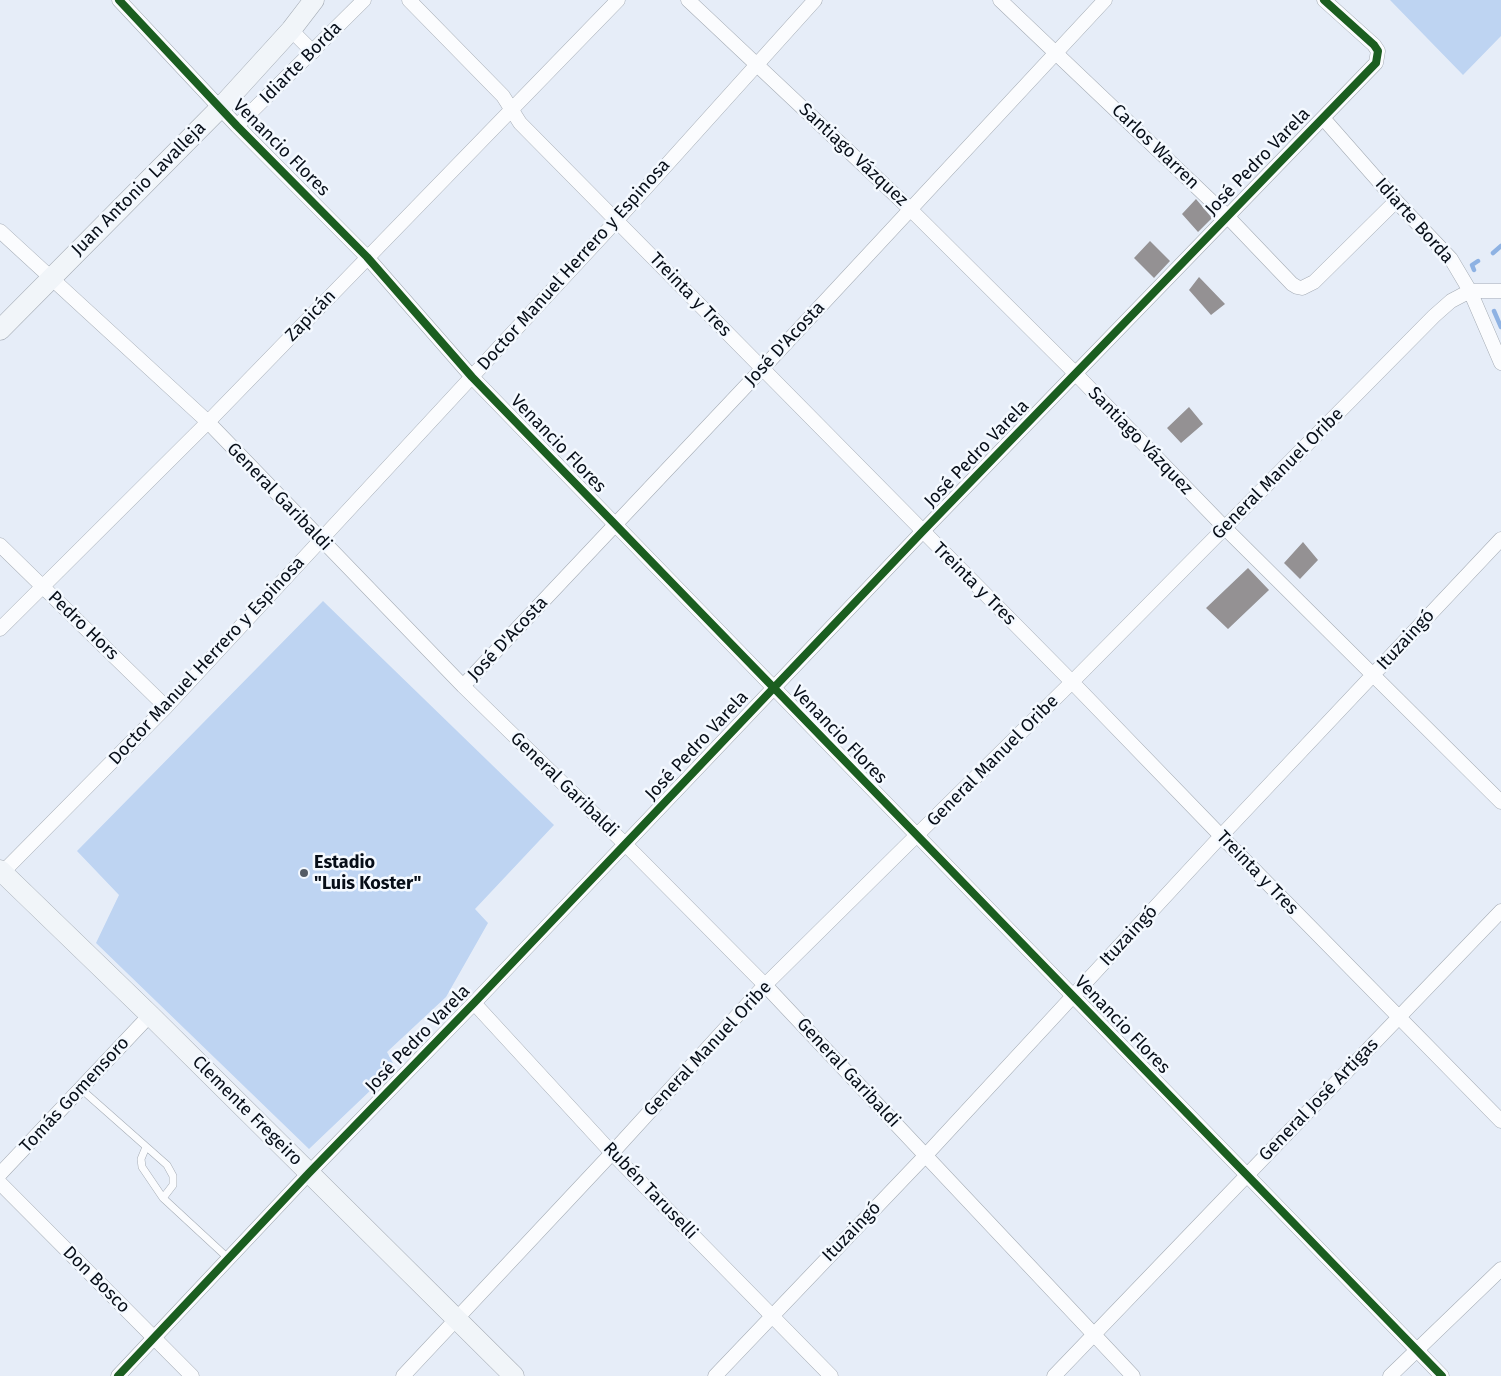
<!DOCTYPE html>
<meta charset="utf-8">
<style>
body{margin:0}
canvas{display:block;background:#e6edf8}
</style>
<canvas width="1501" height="1376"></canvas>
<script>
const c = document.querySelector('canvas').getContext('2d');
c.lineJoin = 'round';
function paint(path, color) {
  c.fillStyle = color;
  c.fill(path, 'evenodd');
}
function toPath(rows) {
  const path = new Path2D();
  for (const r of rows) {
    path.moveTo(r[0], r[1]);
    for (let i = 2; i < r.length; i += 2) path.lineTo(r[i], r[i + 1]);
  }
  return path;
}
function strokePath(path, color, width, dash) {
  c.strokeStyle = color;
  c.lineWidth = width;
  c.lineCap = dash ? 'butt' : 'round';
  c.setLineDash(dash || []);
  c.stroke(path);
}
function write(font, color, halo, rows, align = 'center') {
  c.font = font + ' "Fira Sans",sans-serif';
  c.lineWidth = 5;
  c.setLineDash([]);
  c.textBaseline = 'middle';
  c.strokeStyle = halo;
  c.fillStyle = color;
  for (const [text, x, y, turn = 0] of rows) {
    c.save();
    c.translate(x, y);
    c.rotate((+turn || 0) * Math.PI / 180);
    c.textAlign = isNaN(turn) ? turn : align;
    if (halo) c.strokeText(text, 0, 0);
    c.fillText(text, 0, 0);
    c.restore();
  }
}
paint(toPath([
 [1390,0,1501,0,1501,36,1463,75],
 [323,601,554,825,475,909,488,923,446,997,387,1052,395,1067,309,1149,96,943,119,895,77,851]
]), '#bed4f2');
strokePath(toPath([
 [1493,253,1501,246],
 [1474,270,1472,265,1478,261],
 [1494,311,1501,327]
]), '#8eb2e3', 4.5);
paint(toPath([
 [1196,199,1212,218,1198,232,1182,214],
 [1150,241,1170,261,1154,278,1134,258],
 [1199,277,1225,304,1211,315,1189,290],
 [1189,407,1203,424,1181,443,1167,428],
 [1303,542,1318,560,1300,579,1284,563],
 [1248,568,1269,590,1228,629,1206,608]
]), '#949193');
const lane = toPath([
 [81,1089,167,1165,173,1176,173,1185,163,1198],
 [146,1147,141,1159,142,1167,163,1198,229,1259]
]);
const street = toPath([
 [119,0,237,126,367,257,472,377,1442,1376],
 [409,0,503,96,520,123,1072,682,1221,836,1501,1121],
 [688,0,910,209,1075,373,1225,528,1501,802],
 [1000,0,1227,216,1292,284,1297,287,1302,288,1314,282,1396,201],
 [291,30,313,52],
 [1323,118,1396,201,1451,259,1470,291,1501,363],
 [237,126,364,0],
 [0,231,208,422,463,686,625,844,765,985,1133,1376],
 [0,545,166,707],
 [0,629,208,422,618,0],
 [463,686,762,369,1105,0],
 [0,875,166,707,617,220,815,0],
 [474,1003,612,1153,831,1376],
 [0,1174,150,1015],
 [0,1183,192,1376],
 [118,1376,309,1173,474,1003,922,532,1376,63,1378,51,1374,45,1324,0],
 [403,1376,612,1153,765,985,1072,682,1434,316,1451,301,1470,291,1501,291],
 [715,1376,926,1155,1221,836,1501,539],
 [1054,1376,1501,911],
 [1390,1376,1501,1269]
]);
const secondary = toPath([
 [0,330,220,108,291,30,314,0],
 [0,870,150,1015,514,1376]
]);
strokePath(lane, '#a5acb5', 8);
strokePath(street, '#a5acb5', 15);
strokePath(secondary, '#a5acb5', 21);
strokePath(lane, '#fbfcfe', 7);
strokePath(street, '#fbfcfe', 14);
strokePath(secondary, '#f1f5f9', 20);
strokePath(toPath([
 [119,0,237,126,367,257,472,377,1442,1376],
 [118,1376,309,1173,474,1003,922,532,1376,63,1378,51,1374,45,1324,0]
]), '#1b5e20', 8);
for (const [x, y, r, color] of [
 [304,873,5,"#555c66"]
]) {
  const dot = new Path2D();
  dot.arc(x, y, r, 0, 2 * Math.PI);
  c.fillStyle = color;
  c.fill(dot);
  strokePath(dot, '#f4f9ff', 2);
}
write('18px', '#070e18', '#f4f9ff', [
 ["Idiarte Borda",301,63,-45],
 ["Carlos Warren",1155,147,44],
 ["Venancio Flores",281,148,45],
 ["Santiago Vázquez",853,155,43],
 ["José Pedro Varela",1258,162,-46],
 ["Juan Antonio Lavalleja",139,189,-45],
 ["Idiarte Borda",1414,221,48],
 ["Doctor Manuel Herrero y Espinosa",574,265,-48],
 ["Treinta y Tres",690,295,46],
 ["Zapicán",311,316,-46],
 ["José D'Acosta",785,344,-47],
 ["Santiago Vázquez",1140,441,46],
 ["Venancio Flores",558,444,46],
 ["José Pedro Varela",977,454,-46],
 ["General Manuel Oribe",1278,474,-45],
 ["General Garibaldi",279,497,46],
 ["Treinta y Tres",974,584,45],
 ["Pedro Hors",83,626,44],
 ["José D'Acosta",508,639,-47],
 ["Ituzaingó",1406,640,-47],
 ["Doctor Manuel Herrero y Espinosa",207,661,-47],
 ["Venancio Flores",839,735,46],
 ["José Pedro Varela",697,746,-47],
 ["General Manuel Oribe",993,761,-45],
 ["General Garibaldi",564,785,44],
 ["Treinta y Tres",1257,873,46],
 ["Ituzaingó",1129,936,-47],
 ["Venancio Flores",1122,1025,46],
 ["José Pedro Varela",418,1039,-46],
 ["General Manuel Oribe",708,1049,-47],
 ["General Garibaldi",848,1073,47],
 ["Tomás Gomensoro",75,1095,-47],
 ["General José Artigas",1319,1100,-46],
 ["Clemente Fregeiro",247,1111,45],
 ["Rubén Taruselli",650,1191,46],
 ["Ituzaingó",852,1232,-46],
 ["Don Bosco",96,1280,45]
]);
write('bold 18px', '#070e18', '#f4f9ff', [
 ["Estadio",314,863],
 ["\"Luis Koster\"",314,884]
], 'left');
</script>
